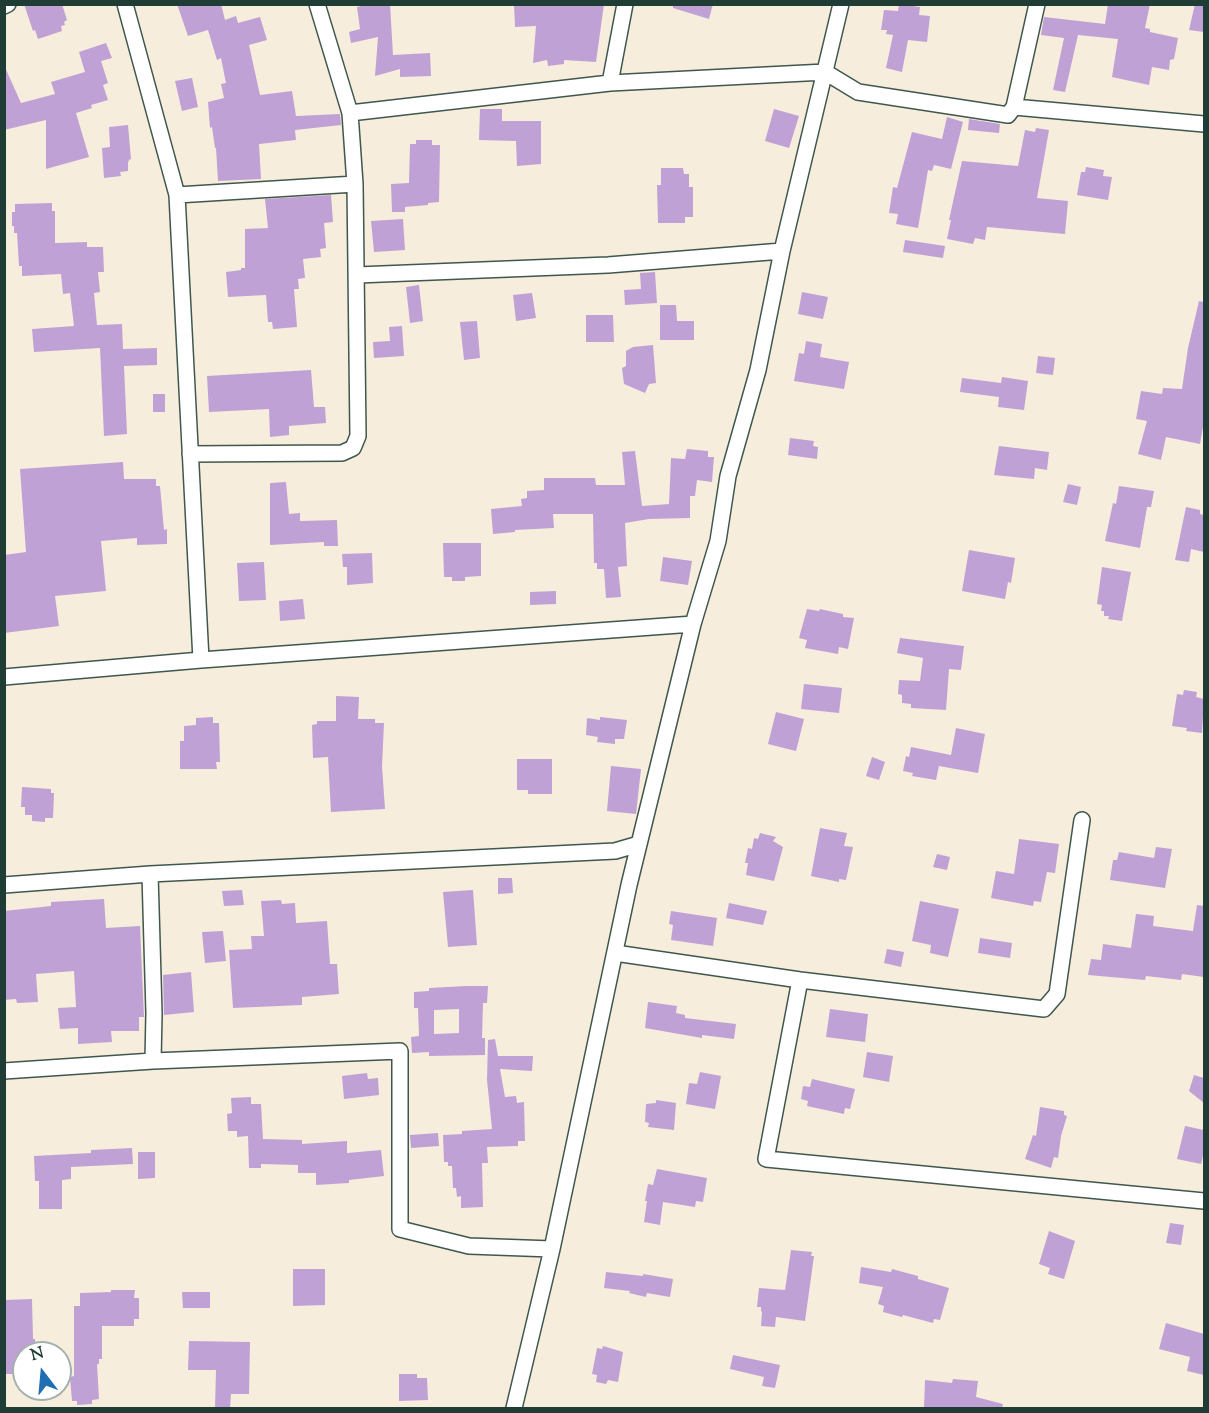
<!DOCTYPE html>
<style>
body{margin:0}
#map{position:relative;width:1209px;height:1413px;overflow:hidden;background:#f7eddc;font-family:"Sorts Mill Goudy",serif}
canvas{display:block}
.frame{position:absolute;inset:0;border:6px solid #1f3d34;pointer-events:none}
.north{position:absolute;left:12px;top:1341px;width:60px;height:60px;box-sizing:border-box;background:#fff;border:2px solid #a5b1ae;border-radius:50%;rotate:344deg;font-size:16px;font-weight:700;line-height:24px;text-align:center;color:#1f3d34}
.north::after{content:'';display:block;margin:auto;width:21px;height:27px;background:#1f6fb2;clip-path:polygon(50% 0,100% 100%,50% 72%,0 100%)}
</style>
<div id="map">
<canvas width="1209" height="1413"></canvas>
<div class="frame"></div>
<div class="north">N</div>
</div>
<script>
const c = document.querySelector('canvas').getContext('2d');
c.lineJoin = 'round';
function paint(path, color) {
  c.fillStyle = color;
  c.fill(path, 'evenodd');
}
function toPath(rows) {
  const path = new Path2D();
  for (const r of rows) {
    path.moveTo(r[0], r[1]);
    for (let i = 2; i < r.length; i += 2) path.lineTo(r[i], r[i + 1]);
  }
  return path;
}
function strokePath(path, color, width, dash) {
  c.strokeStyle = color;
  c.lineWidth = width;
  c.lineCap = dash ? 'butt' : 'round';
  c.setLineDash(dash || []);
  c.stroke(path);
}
paint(toPath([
 [24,4,62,4,67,20,64,22,65,25,61,26,62,31,38,39,35,30,33,31],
 [177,4,221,4,225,20,236,16,238,23,260,17,267,40,249,45,260,95,292,91,296,116,340,114,341,125,295,130,296,140,259,144,261,179,218,181,216,148,215,148,212,127,210,128,208,102,224,98,221,84,226,83,221,58,217,60,208,30,188,36],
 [370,4,390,4,393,55,430,53,431,76,400,77,400,69,375,76,378,37,351,43,349,32,360,29,357,7],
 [514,4,604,4,596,62,564,60,564,64,548,66,547,60,533,63,536,26,515,27],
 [673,4,713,4,709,19,673,8],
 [899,4,920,7,919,15,930,16,927,42,908,40,902,72,886,68,893,35,886,34,887,30,881,30,884,10,898,11],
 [1108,4,1150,4,1145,28,1150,29,1150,32,1178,38,1174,59,1170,60,1169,70,1152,67,1149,85,1112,77,1118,39,1078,35,1065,92,1053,90,1064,38,1041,35,1044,17,1105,24],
 [1195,4,1204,4,1204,32,1189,30],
 [106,43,112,58,101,61,108,83,103,85,108,100,91,105,92,108,76,113,89,157,46,169,46,120,4,130,4,65,21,103,55,94,51,82,85,72,79,52],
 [192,78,198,107,182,111,175,81],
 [480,109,502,109,502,121,541,121,541,164,517,166,516,141,479,140],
 [774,109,799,116,789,148,765,141],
 [947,117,963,122,951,169,934,165,932,171,928,170,918,228,896,224,898,214,889,213,893,187,897,188,912,132,942,139],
 [969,119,1000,124,999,133,968,130],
 [128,125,131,159,129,160,128,163,128,171,120,172,121,176,104,178,102,148,110,147,109,127],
 [1036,128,1049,130,1037,198,1068,201,1065,234,987,227,985,240,975,238,973,244,947,239,951,220,949,220,962,161,1018,166,1025,130,1035,132],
 [416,140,432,140,432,145,440,145,439,202,428,203,428,205,405,207,405,212,392,212,391,184,409,183,410,144,416,144],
 [1086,167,1104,170,1103,176,1112,177,1108,200,1077,195,1081,172,1085,172],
 [661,168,683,168,684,174,689,174,689,187,693,187,693,217,685,217,685,223,658,223,657,185,661,185],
 [331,195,333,222,324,223,326,248,320,249,321,257,303,259,305,278,298,279,299,289,294,289,297,327,273,329,272,322,268,322,266,295,228,297,226,272,241,270,241,268,245,268,245,229,268,228,265,199],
 [52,203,52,211,55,211,55,243,87,242,87,247,103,247,104,272,98,272,100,292,94,293,97,325,122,324,123,349,157,348,157,365,124,366,127,434,104,436,100,348,34,352,32,329,74,326,70,293,63,294,61,274,22,276,22,266,19,266,17,233,14,233,14,226,12,226,12,212,15,212,15,204],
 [403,219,405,250,374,252,371,221],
 [905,240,945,246,943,258,903,252],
 [655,272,657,303,625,305,624,290,641,289,640,273],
 [419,285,423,321,410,323,406,287],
 [802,292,828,297,823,319,798,314],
 [532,293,536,318,516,321,513,295],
 [1199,301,1204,302,1204,421,1200,444,1166,437,1161,460,1138,454,1147,421,1136,419,1141,391,1162,394,1163,388,1182,389,1188,348],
 [660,305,676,305,677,321,694,321,694,340,660,340],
 [586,315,613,315,614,342,586,342],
 [477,321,480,358,464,360,460,322],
 [402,326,404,356,374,358,373,342,390,341,389,327],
 [806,341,822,344,820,357,849,362,844,389,794,381,799,353,804,354],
 [653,345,656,383,649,384,645,393,624,384,622,368,626,366,626,351,633,347],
 [1038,356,1055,358,1053,375,1036,373],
 [311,370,314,407,325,407,326,423,289,426,289,435,270,437,269,409,209,412,207,376],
 [1002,377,1028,381,1024,410,998,407,999,397,960,392,962,378,1001,383],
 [153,394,165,394,165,412,153,412],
 [790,438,814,441,813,446,818,447,817,459,788,455],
 [999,446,1049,452,1047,470,1035,468,1034,479,994,475],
 [687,449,708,451,708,457,714,457,712,482,697,480,695,496,690,496,690,518,649,519,625,523,627,566,618,567,621,597,606,598,604,569,597,569,597,563,594,563,593,514,553,514,554,528,515,530,515,532,493,534,491,509,522,506,521,499,527,498,527,491,544,490,544,478,595,478,596,485,625,485,622,452,635,451,642,506,669,504,671,458,685,459],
 [123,462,124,479,156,479,156,486,160,486,164,530,167,529,167,544,137,545,137,538,101,541,106,591,55,596,59,626,4,633,4,555,26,552,20,469],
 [286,482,289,514,300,513,300,521,337,520,338,546,324,546,324,542,270,545,270,483],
 [1068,484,1081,487,1077,505,1063,502],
 [1119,486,1154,491,1151,507,1147,507,1140,548,1105,541,1113,503,1116,504],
 [1186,507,1200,510,1200,514,1204,515,1204,552,1191,549,1189,562,1175,560],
 [443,543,481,543,481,576,465,577,465,581,452,581,452,577,444,577],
 [969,550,1015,558,1011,583,1008,582,1005,599,962,591],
 [372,553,373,583,347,585,347,567,343,567,342,554],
 [663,557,692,561,688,585,660,581],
 [264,562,266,600,239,601,237,563],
 [1102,567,1131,572,1122,621,1108,619,1109,616,1104,616,1104,611,1101,611,1102,605,1097,604],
 [556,591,556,604,530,605,530,592],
 [303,599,305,619,280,621,279,601],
 [807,609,819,611,820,609,843,614,843,617,854,618,848,649,839,647,838,654,805,648,807,640,799,638],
 [900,638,964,646,961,670,949,669,946,710,911,708,911,704,902,703,902,695,898,694,899,680,920,681,923,658,897,653],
 [804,684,842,688,839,713,801,709],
 [1184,690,1197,692,1196,697,1204,699,1202,733,1186,731,1187,728,1172,726,1177,694,1183,695],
 [336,696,359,697,358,719,375,719,375,723,384,723,382,766,385,809,331,812,328,757,313,758,312,725,317,724,317,721,336,721],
 [776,712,804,719,796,751,768,744],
 [213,717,213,723,219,723,220,762,216,762,217,769,180,769,180,741,184,741,184,726,196,725,196,718],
 [600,717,627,720,624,739,615,739,615,744,597,742,598,737,586,735,587,718,600,720],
 [956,728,985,734,978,773,939,766,936,780,912,776,913,773,903,771,906,756,909,757,911,747,951,755],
 [872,757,885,762,879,780,866,776],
 [517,759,552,759,552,794,528,794,528,790,517,790],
 [611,766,641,769,636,814,607,811],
 [22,787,51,789,51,793,54,793,53,818,45,818,45,822,32,821,32,815,25,815,25,807,21,807],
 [820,828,847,833,844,846,853,847,846,880,839,879,839,882,811,876],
 [760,833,776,837,773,841,783,847,774,881,746,875,748,863,745,863,748,848,752,849,754,838,758,839],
 [1019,839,1059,844,1055,873,1047,872,1041,902,1034,901,1033,906,991,898,996,871,1014,874],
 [1156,847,1172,849,1165,888,1110,880,1113,860,1117,860,1119,852,1154,858],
 [937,854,950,857,947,870,933,867],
 [498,878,512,878,513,893,498,894],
 [242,890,244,905,224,906,222,891],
 [473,890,477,945,448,947,443,892],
 [104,899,106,928,140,926,144,1017,139,1017,139,1031,111,1031,112,1042,78,1044,78,1028,60,1029,58,1008,76,1007,74,971,36,974,38,1002,17,1003,16,999,4,1000,4,911,51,906,51,902],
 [281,900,282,904,295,903,296,923,327,921,330,964,337,964,339,994,302,997,302,1005,233,1008,229,950,252,949,251,936,264,936,261,901],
 [920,901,959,909,948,957,930,953,931,945,912,941],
 [729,903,767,911,763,925,726,918],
 [1197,905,1204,906,1204,977,1182,974,1181,980,1146,976,1145,980,1088,975,1091,959,1101,960,1103,944,1131,948,1136,914,1154,916,1153,926,1193,931],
 [671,911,717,918,713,946,671,940,673,925,669,924],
 [223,931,226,961,205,963,202,932],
 [980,938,1012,943,1010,958,978,953],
 [887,949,904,952,901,967,884,963],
 [191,972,194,1012,164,1015,163,975],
 [466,986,488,986,487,1003,483,1003,482,1038,485,1038,485,1055,429,1056,429,1052,412,1053,411,1037,419,1036,418,1008,414,1008,414,992,429,991,429,988],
 [459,1009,459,1033,434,1034,434,1010],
 [648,1002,677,1006,676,1013,685,1015,685,1018,736,1024,734,1039,702,1035,702,1038,645,1028],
 [830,1009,868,1014,865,1042,826,1037],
 [495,1039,498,1056,533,1056,532,1071,500,1069,505,1097,516,1096,517,1103,524,1102,525,1141,518,1141,518,1146,487,1147,488,1163,482,1163,483,1207,461,1208,461,1196,457,1197,456,1188,453,1188,452,1166,448,1166,448,1162,444,1162,443,1135,462,1134,462,1131,492,1129,487,1080,488,1040],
 [867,1052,893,1056,889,1082,863,1077],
 [700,1072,721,1076,715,1109,686,1104,689,1083,697,1084],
 [367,1073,368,1079,378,1078,379,1095,344,1099,342,1076],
 [1194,1075,1204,1078,1204,1103,1189,1091],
 [812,1079,855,1089,850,1109,845,1108,844,1114,807,1106,808,1101,801,1099,803,1086,810,1087],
 [251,1097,251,1104,261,1104,263,1139,302,1140,302,1144,347,1141,347,1153,381,1150,384,1176,349,1180,349,1183,316,1185,316,1173,298,1173,298,1165,261,1164,261,1168,249,1168,248,1136,237,1137,237,1131,228,1131,227,1114,232,1113,231,1098],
 [656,1100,676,1103,674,1130,648,1127,649,1123,645,1122,646,1104,656,1103],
 [1040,1107,1064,1111,1064,1115,1067,1116,1061,1136,1058,1158,1054,1157,1051,1168,1025,1159,1033,1135,1036,1136],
 [1185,1126,1204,1130,1204,1152,1201,1164,1177,1159],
 [438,1133,439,1146,411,1148,410,1135],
 [132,1148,133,1164,71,1167,71,1179,62,1180,62,1209,39,1209,39,1181,35,1181,34,1156,91,1153,91,1150],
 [138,1152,155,1152,155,1178,138,1179],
 [657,1169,707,1178,703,1202,696,1201,695,1207,663,1202,660,1225,644,1222,647,1201,645,1201,648,1184,653,1185],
 [1170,1223,1184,1225,1181,1245,1166,1243],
 [1049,1231,1075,1241,1064,1279,1048,1274,1050,1268,1039,1264],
 [791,1250,812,1252,811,1256,814,1256,805,1321,776,1317,775,1327,761,1326,762,1312,761,1311,761,1307,757,1307,759,1288,785,1290],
 [861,1267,891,1272,892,1269,918,1276,918,1279,949,1288,940,1320,934,1319,933,1323,903,1315,902,1317,883,1312,884,1306,878,1304,883,1287,859,1283],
 [293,1269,325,1269,325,1305,293,1306],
 [606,1272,643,1276,643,1274,673,1279,670,1297,647,1293,646,1297,629,1293,630,1291,604,1288],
 [111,1290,135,1290,134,1298,139,1298,139,1319,134,1319,134,1326,102,1326,102,1359,99,1359,99,1364,97,1364,99,1399,92,1400,92,1404,77,1405,77,1401,72,1401,70,1377,74,1376,74,1306,80,1306,80,1293,111,1292],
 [182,1292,210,1292,210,1308,183,1308],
 [32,1299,33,1339,35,1339,36,1353,24,1353,24,1374,4,1374,4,1300],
 [1166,1323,1204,1334,1204,1375,1187,1371,1190,1357,1159,1349],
 [189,1341,250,1342,249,1394,231,1394,230,1408,215,1408,216,1370,188,1370],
 [603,1346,623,1352,618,1382,608,1380,606,1384,596,1382,597,1375,592,1374,597,1348,602,1349],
 [733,1355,780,1365,775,1388,762,1386,764,1377,730,1369],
 [399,1374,417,1374,417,1378,427,1378,428,1400,399,1401],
 [953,1379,978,1381,976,1397,1003,1404,1002,1408,924,1408,925,1380,952,1383]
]), '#c0a1d5');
const street = toPath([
 [125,4,177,195,201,660],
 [4,6,8,4],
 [610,83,625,4],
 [1014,107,1204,124],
 [350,113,610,83,825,72,858,92,1008,115,1014,107,1037,4],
 [177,195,355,184],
 [357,275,608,265,782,251],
 [190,454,342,453,353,448,358,436,355,184,350,113,317,4],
 [4,677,201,660,693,624],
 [150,874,154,1013,153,1061],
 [4,885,150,874,615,851,639,844],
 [615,953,800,980,1044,1009,1057,994,1082,820],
 [800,980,766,1159,1204,1201],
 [4,1071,153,1061,400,1051,400,1229,469,1246,552,1249],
 [514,1408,552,1249,629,885,693,624,718,541,728,476,758,370,782,251,841,4]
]);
strokePath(street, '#3f574d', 18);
strokePath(street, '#fff', 15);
</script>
